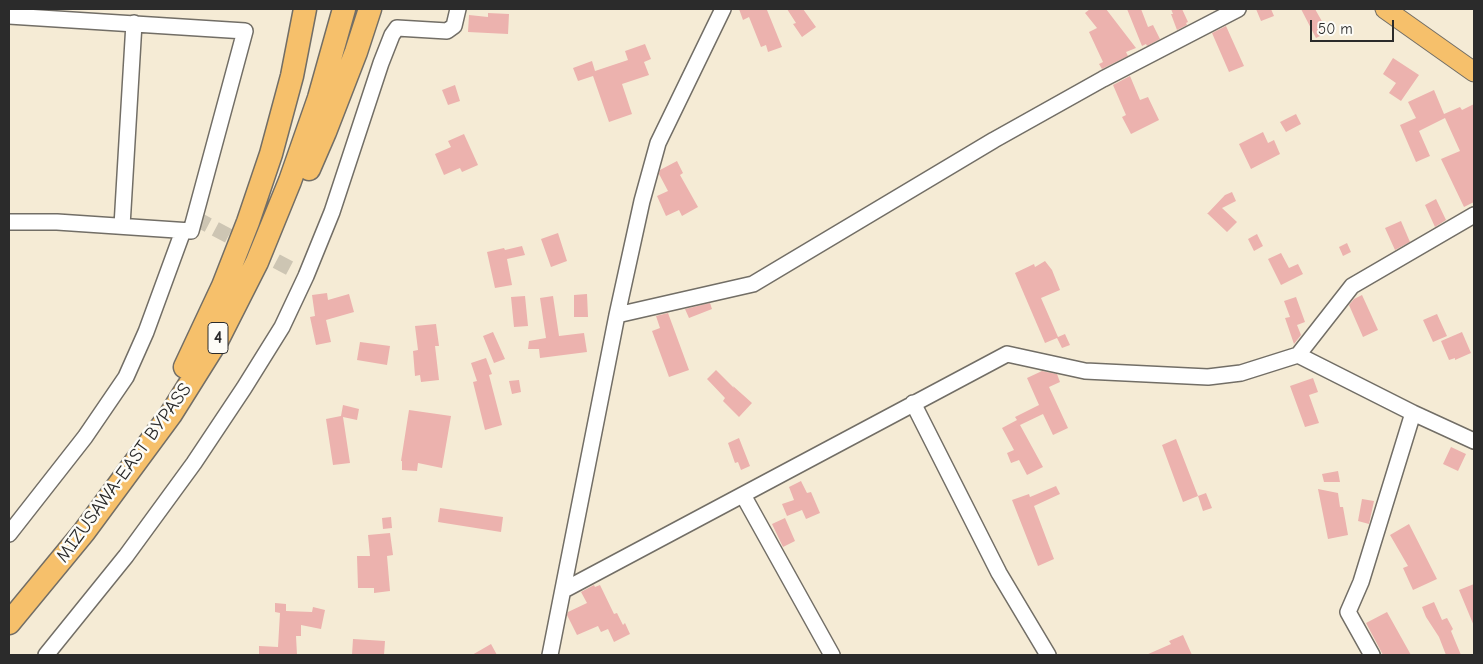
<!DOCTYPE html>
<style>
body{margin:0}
#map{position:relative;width:1483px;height:664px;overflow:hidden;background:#f5ebd5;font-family:"Comic Neue",sans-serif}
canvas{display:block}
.frame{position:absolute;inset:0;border:10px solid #2b2b2b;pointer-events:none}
.scale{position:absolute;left:1310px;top:20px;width:84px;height:22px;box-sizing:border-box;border:2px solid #2b2b2b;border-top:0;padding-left:6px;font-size:15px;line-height:18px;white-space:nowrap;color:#2b2b2b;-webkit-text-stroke:4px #fdfcf7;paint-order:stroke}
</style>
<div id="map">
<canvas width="1483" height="664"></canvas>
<div class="frame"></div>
<div class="scale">50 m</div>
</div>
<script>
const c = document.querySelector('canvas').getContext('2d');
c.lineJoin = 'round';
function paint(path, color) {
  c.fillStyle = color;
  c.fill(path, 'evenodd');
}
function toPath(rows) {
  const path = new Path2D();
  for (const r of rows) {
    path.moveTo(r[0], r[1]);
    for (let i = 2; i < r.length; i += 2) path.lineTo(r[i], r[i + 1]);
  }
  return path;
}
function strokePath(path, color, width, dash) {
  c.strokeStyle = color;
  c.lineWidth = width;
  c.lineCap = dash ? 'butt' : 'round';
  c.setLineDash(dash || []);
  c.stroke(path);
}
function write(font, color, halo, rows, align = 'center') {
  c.font = font + ' "Comic Neue",sans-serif';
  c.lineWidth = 5;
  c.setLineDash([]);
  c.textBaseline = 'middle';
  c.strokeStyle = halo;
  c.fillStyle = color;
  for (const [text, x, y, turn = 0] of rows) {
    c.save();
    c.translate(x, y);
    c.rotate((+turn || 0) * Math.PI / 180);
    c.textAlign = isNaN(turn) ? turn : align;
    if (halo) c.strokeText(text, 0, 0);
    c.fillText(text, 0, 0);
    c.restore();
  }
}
paint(toPath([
 [739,9,769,9,767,10,782,47,768,52,766,45,761,47,749,17,743,20],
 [787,9,803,9,816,27,802,37,793,24,796,23],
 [1090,9,1106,9,1136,48,1126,52,1128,56,1102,69,1099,64,1103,62,1089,32,1097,28,1085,13],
 [1127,9,1141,9,1148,27,1153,25,1160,39,1147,46,1146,44,1142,46],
 [1171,9,1182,9,1188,22,1186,23,1187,25,1177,30,1171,14,1173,14],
 [1256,9,1271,9,1274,16,1261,21],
 [1301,9,1315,9,1328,32,1316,38],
 [488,13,509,14,508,34,468,32,469,15,488,17],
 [1226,26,1244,66,1229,72,1212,33],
 [645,44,651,59,644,62,649,75,622,84,632,114,609,122,593,76,578,81,573,68,592,61,595,71,628,60,625,51],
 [1393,58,1419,75,1401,101,1389,93,1396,83,1383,74],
 [1130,76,1140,100,1148,97,1159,120,1131,134,1122,117,1126,115,1113,85],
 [455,85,460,101,448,105,442,90],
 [1434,90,1444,114,1460,107,1462,110,1474,104,1474,202,1464,207,1441,159,1460,151,1445,118,1419,131,1430,156,1416,162,1400,125,1416,118,1408,102],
 [1296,114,1301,124,1286,132,1280,122],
 [1263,132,1268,143,1274,140,1280,154,1251,169,1239,144],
 [464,134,478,165,462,172,460,168,444,175,435,154,451,147,448,141],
 [677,161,683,173,680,175,698,207,682,216,679,210,666,216,657,196,668,191,659,174,660,170],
 [1232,192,1236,201,1222,208,1237,222,1227,232,1208,214,1207,214,1225,195],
 [1436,199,1446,220,1435,227,1425,205],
 [1401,221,1410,242,1395,250,1385,228],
 [558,233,567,261,551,267,541,239],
 [1257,234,1263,246,1254,251,1248,239],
 [1347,243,1351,252,1343,256,1339,247],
 [522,246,525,255,507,259,512,285,495,288,487,252,504,248,505,250],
 [1281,253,1289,268,1298,264,1303,274,1281,285,1268,259],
 [1045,261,1052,270,1060,290,1041,298,1058,337,1065,334,1070,345,1062,348,1057,338,1045,343,1015,273,1034,264,1035,267],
 [327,293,328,300,349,294,354,312,326,320,331,342,316,345,310,317,315,316,312,295],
 [587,294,588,317,574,317,574,295],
 [1362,295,1378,330,1363,337,1349,305,1354,299],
 [525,296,528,326,514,327,511,297],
 [553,296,559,336,584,333,587,352,540,358,539,349,528,349,529,341,546,338,540,298],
 [1296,297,1305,322,1297,325,1301,335,1294,344,1285,318,1290,317,1284,301],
 [710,303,712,309,689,318,685,309],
 [668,313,689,370,669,377,652,331,660,328,656,316],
 [1437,314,1447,336,1433,342,1423,320],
 [436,324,439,346,435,346,439,380,421,382,420,375,415,376,413,351,418,350,415,326],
 [493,332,505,359,494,363,483,336],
 [1462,332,1471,353,1455,360,1455,358,1449,360,1441,341],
 [360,342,390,346,387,365,357,360],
 [486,358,492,374,489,375,502,425,485,430,473,382,477,381,471,363],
 [716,370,734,388,733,386,752,403,739,417,723,401,725,398,707,379],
 [1042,371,1057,374,1060,382,1049,387,1068,428,1053,435,1043,414,1020,425,1043,467,1027,475,1019,460,1011,463,1007,453,1014,450,1002,428,1017,420,1015,417,1039,405,1027,378],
 [1313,378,1318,392,1309,395,1319,423,1305,427,1290,386],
 [519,380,521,392,512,394,509,381],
 [343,405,359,409,357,420,343,417,350,463,333,465,326,419,341,416],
 [409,410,451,416,442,468,418,463,417,471,402,470,402,461,401,461],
 [739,438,750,466,741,470,738,462,735,463,728,443],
 [1176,439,1198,496,1183,502,1162,445],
 [1451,447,1466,454,1458,471,1443,464],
 [1338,471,1340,482,1324,482,1322,474],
 [801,481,807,493,811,492,820,513,806,519,802,510,787,516,782,504,794,500,789,487],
 [1056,486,1060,494,1034,506,1054,559,1038,566,1012,500,1029,494,1030,497],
 [1318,489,1338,493,1340,507,1343,507,1348,535,1328,539],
 [1206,493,1212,508,1203,511,1198,496],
 [1362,499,1374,501,1369,524,1358,521],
 [440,508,503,517,501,532,438,522],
 [391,517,392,528,383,529,382,518],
 [785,518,795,541,783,547,772,524],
 [1409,524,1437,579,1413,590,1403,568,1408,566,1390,535],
 [390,533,393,555,387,556,390,591,374,593,374,588,358,588,357,556,370,556,368,535],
 [1474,584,1474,626,1459,590],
 [594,585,595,587,600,585,614,614,617,613,623,625,625,623,630,634,614,642,608,629,601,632,598,626,577,635,567,615,568,612,587,603,581,592],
 [1434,602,1442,620,1447,618,1453,629,1451,631,1461,655,1446,655,1439,637,1426,617,1422,607],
 [275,603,286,604,286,611,312,612,313,607,325,610,321,629,301,625,301,636,296,636,297,655,259,655,259,646,278,647,280,613,275,612],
 [1387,612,1411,655,1383,655,1366,623],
 [1183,635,1192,655,1146,655,1171,644,1169,641],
 [353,639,385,641,384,655,352,655],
 [491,644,497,655,472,655]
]), '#ecb2ae');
strokePath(toPath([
 [195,218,293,270]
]), '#cdc5b3', 15, [15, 8]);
const minor = toPath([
 [9,16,245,31,191,231,57,222,9,222],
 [122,226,134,23],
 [617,315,753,284,994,140,1103,79,1238,9],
 [1298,355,1413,413,1474,441],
 [913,403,999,573,1048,655],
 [743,495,832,655],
 [9,534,85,437,126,377,146,332,183,231],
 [564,590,1007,354,1085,371,1208,377,1241,373,1298,355,1352,286,1474,215],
 [46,655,126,556,194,463,244,388,282,327,306,276,332,212,381,63,392,35,397,28,447,31,454,26,458,9],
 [550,655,617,315,642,201,658,143,723,9],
 [1372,655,1348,612,1361,582,1413,413]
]);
const major = toPath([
 [1385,9,1474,72]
]);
const highway = toPath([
 [309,169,325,132,356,52,370,9],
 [185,367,223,286,248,222,271,154,292,76,305,9],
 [9,623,84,532,171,414,218,339,257,262,290,181,319,98,344,9]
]);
strokePath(minor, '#726e66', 18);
strokePath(major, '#726e66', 21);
strokePath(highway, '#726e66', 25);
strokePath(minor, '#fff', 15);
strokePath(major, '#f6c06b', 19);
strokePath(highway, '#f6c06b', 22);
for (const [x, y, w] of [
 [218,338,20]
]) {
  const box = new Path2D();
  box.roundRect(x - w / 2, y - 15.5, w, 31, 4);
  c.fillStyle = '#fdfcf7';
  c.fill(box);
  strokePath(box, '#2b2b2b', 1);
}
write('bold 18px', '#2b2b2b', null, [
 ["4",218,338]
]);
write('19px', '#2b2b2b', '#fdfcf7', [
 ["MIZUSAWA-EAST BYPASS",124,473,-54]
]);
</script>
